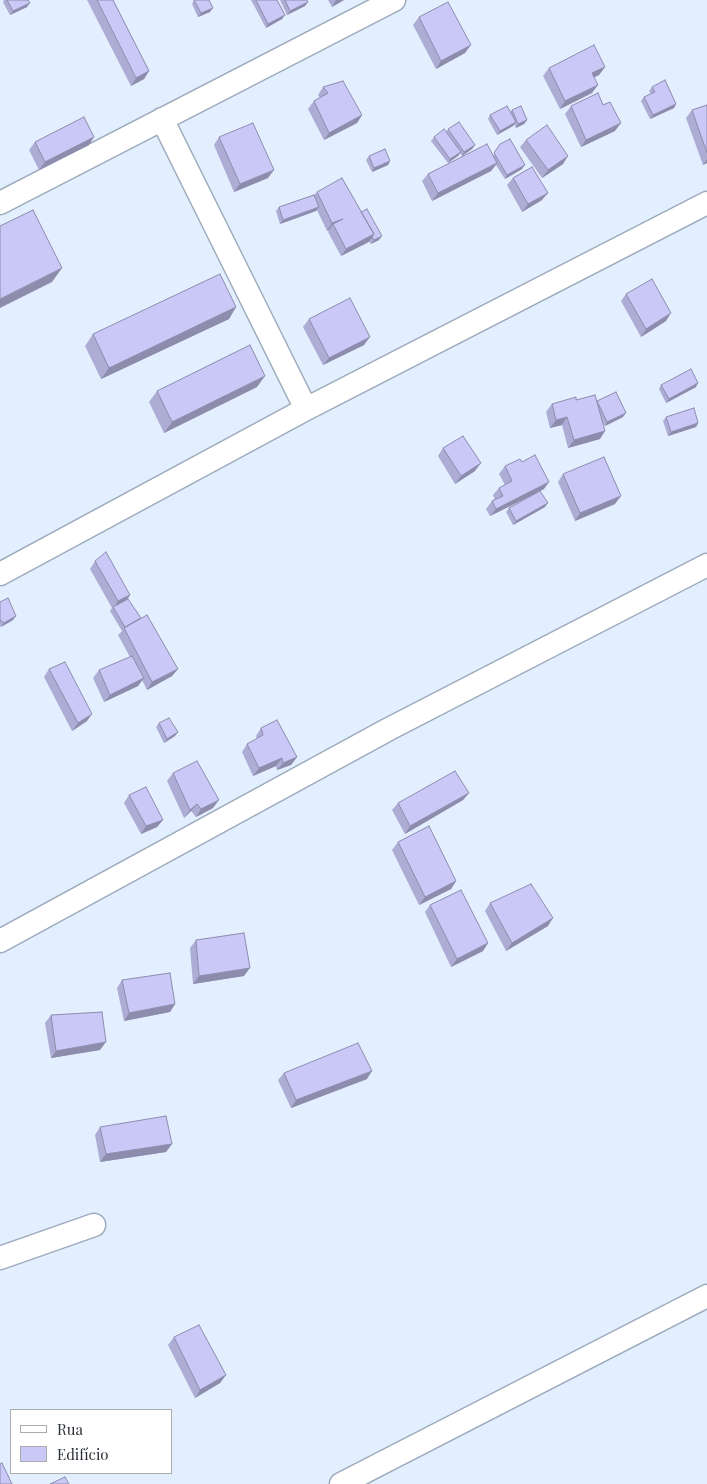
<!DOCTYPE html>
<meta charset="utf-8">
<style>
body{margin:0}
#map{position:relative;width:707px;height:1484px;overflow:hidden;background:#e3effe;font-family:"Playfair Display",serif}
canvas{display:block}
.legend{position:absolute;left:10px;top:1409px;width:162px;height:65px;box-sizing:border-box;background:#fff;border:1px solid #a9acaf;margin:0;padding:6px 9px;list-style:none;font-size:15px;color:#292f36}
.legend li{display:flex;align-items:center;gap:10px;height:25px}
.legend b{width:25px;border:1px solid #a9acaf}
</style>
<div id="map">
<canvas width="707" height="1484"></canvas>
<ul class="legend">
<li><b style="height:6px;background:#fff"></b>Rua</li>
<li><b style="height:14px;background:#c9c8f7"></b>Edifício</li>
</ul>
</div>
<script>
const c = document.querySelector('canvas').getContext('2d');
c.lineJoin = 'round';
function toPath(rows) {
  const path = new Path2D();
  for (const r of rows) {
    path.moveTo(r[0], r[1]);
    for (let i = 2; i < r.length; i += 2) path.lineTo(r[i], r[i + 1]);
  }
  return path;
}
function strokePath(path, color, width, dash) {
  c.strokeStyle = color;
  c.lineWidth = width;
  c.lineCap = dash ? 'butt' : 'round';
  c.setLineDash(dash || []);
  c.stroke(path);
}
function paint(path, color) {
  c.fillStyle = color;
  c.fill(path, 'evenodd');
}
const street = toPath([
 [162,119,306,409],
 [0,203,394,0],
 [0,574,306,409,707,203],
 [0,941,389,729,707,565],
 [0,1258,94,1225],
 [341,1484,707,1296]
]);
strokePath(street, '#9dabbc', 25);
strokePath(street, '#fff', 22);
paint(toPath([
 [4,0,28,0,27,7,10,15,3,2],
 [87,0,113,0,149,71,144,79,131,86],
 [194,0,210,12,198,17,192,4],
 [251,0,277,0,285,15,282,19,266,28],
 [280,0,307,0,305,6,287,15],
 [328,0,344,0,332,7],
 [419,17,465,53,436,69,413,25],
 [605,67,599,75,594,77,592,93,560,109,543,76,549,68],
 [323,87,362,115,357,123,324,140,308,109,314,101,320,98,318,95],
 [652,87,676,104,674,108,650,119,641,101,644,97,651,94,649,91],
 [707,105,707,163,703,165,686,118,692,110],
 [571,106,615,131,581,147,565,114],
 [512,110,527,120,524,124,516,128,514,124,513,126,497,135,488,119,490,115,510,112],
 [448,129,475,145,472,149,462,156,460,153,458,156,448,163,431,141,434,137,446,132],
 [219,137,268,178,234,192,214,145],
 [526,140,563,164,542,178,520,147],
 [35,142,89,145,39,170,29,150],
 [500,144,522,169,505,179,496,165,491,171,432,201,422,181,428,174,493,156],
 [369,156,390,161,388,165,372,172,366,160],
 [513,178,542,200,522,212,507,185],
 [317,192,361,212,379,240,371,244,369,241,341,256,328,232,329,230,327,231,317,210,316,211,280,224,276,211,279,207,314,195],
 [626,294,666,321,641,337,621,301],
 [236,307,229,319,101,379,85,346,93,334],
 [309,319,364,345,323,365,303,327],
 [661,385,696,387,666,403,659,389],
 [257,387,164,433,149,402,157,391],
 [576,400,597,402,623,417,605,426,602,421,600,439,568,448,562,425,550,428,546,412,552,404],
 [666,417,698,423,696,427,668,436,663,421],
 [443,448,475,471,455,484,438,456],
 [505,466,544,489,540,491,545,507,513,525,506,512,509,508,533,495,490,516,486,509,492,501,495,500,493,495,499,488,505,485,499,474],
 [563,474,615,504,575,521,558,482],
 [95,561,130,595,127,600,178,669,172,676,147,690,142,680,138,686,104,702,93,678,99,670,130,657,118,635,122,631,110,611,112,608,90,569],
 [0,602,13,620,1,627,0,626],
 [49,669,87,721,72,731,44,677],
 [159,723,178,732,175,736,164,743,156,727],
 [261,728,297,757,291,765,277,770,276,766,253,776,242,752,247,744,257,739,256,736],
 [173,773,213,808,196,817,191,811,184,818,167,781],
 [469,793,463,800,405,834,392,810,398,803],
 [129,795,163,820,157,827,141,834,124,803],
 [398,842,456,881,451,889,419,905,392,850],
 [490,903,548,926,506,951,485,911],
 [430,905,488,943,483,951,451,967,425,912],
 [196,940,244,976,193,984,190,948],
 [122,980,175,1004,170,1012,124,1021,117,988],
 [51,1015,100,1050,51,1058,45,1023],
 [284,1073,367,1079,291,1108,278,1080],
 [100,1127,172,1144,166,1152,100,1162,95,1135],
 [174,1337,226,1375,220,1383,195,1398,168,1345]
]), '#adacd4');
paint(toPath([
 [336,0,344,0,332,7],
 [308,2,305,6,287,15,290,11],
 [30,3,27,7,10,15,13,11],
 [213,8,210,12,198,17,201,13],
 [285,15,282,19,266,28,268,24],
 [471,45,465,53,436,69,441,61],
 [605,67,599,75,587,81,592,73],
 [149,71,144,79,131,86,136,78],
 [598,85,592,93,560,109,565,101],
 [676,104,674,108,650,119,653,115],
 [362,115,357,123,324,140,329,133],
 [527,120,524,124,516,128,518,124],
 [516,122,513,126,497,135,500,131],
 [621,123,615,131,581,147,586,140],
 [94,137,89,145,39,170,45,162],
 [475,145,472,149,462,156,464,152],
 [461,152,458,156,448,163,450,159],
 [568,156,563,164,542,178,548,170],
 [707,159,707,163,703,165],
 [390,161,388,165,372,172,374,168],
 [497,163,491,171,432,201,438,193],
 [525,165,522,169,505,179,507,175],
 [274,170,268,178,234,192,240,184],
 [548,193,542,200,522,212,528,204],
 [319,207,316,211,280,224,283,220],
 [343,219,333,224,329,230,327,231,332,223],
 [374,234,369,242,341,256,346,249],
 [382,236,379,240,371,244,374,240],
 [62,268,52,282,0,308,0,299],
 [236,307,229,319,101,379,109,368],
 [671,313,666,321,641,337,646,329],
 [370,337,364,345,323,365,329,358],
 [265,376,257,387,164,433,172,422],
 [698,383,696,387,666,403,669,399],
 [626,413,623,417,605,426,607,422],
 [567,417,562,425,550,428,556,420],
 [698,423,696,427,668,436,671,432],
 [605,431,600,439,568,448,574,440],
 [481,463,475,471,455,484,461,476],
 [549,482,544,489,490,516,496,509],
 [621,496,615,504,575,521,580,513],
 [548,503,545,507,513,525,516,521],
 [130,595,124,603,114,608,118,601],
 [16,616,13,620,1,627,4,623],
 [178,669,172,676,147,690,152,682],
 [144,678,138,686,104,702,110,695],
 [92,714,87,721,72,731,78,723],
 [178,732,175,736,164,743,167,739],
 [297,757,291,765,277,770,283,763],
 [282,758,276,766,253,776,259,768],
 [469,793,463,800,405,834,410,826],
 [219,800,213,808,196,817,201,809],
 [197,804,191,811,184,818,190,810],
 [163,820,157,827,141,834,146,826],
 [456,881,451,889,419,905,425,897],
 [553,918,548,926,506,951,512,943],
 [488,943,483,951,451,967,457,959],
 [250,968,244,976,193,984,199,976],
 [175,1004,170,1012,124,1021,129,1013],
 [106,1042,100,1050,51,1058,56,1051],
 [372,1071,367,1079,291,1108,296,1100],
 [172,1144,166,1152,100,1162,106,1154],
 [226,1375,220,1383,195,1398,200,1390]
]), '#8d8cad');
const building = toPath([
 [7,0,28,0,30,3,13,11,7,0],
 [97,0,113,0,149,71,136,78,97,0],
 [194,0,209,0,213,8,201,13,194,0],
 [256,0,277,0,285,15,268,24,256,0],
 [285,0,307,0,308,2,290,11,285,0],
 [448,2,471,45,441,61,419,17,448,2],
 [594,45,605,67,592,73,598,85,565,101,549,68,594,45],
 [665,80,676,104,653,115,644,97,655,92,652,87,665,80],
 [343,81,362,115,329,133,314,101,328,93,323,87,343,81],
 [598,93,603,105,610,102,621,123,586,140,571,106,598,93],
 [707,105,707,153,692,110,707,105],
 [507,106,516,122,500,131,490,115,507,106],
 [521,106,527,120,518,124,512,110,521,106],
 [84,117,94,137,45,162,35,142,84,117],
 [459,122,475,145,464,152,448,129,459,122],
 [253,123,274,170,240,184,219,137,253,123],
 [547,125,568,156,548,170,526,140,547,125],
 [444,129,461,152,450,159,434,137,444,129],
 [510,139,525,165,507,175,494,153,500,144,510,139],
 [487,144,497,163,438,193,428,174,487,144],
 [385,149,390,161,374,168,369,156,385,149],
 [532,167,548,193,528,204,513,178,532,167],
 [342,178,374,234,346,249,333,224,343,219,332,223,317,192,342,178],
 [314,195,319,207,283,220,279,207,314,195],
 [367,209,382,236,374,240,372,237,374,234,361,212,367,209],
 [33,210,62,268,0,299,0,226,33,210],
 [220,274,236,307,109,368,93,334,220,274],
 [652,279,671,313,646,329,626,294,652,279],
 [350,298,370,337,329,358,309,319,350,298],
 [250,345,265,376,172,422,157,391,250,345],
 [691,369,698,383,669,399,661,385,691,369],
 [616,392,626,413,607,422,597,401,616,392],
 [595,395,605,431,574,440,567,417,556,420,552,404,576,397,576,400,595,395],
 [694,408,698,423,671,432,666,417,694,408],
 [463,436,481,463,461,476,443,448,463,436],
 [535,455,549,482,496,509,492,501,503,496,499,488,512,481,505,466,520,459,522,462,535,455],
 [604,457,621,496,580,513,563,474,604,457],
 [540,491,548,503,516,521,509,508,540,491],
 [106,552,130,595,118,601,95,561,106,552],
 [8,598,16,616,4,623,0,620,0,602,8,598],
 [128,599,141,618,125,627,113,607,128,599],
 [147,615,178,669,152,682,124,628,147,615],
 [132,656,144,678,110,695,99,670,132,656],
 [65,662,92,714,78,723,49,669,65,662],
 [169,718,178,732,167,739,159,723,169,718],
 [277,720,297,757,283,763,282,758,259,768,247,744,263,735,261,728,277,720],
 [197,761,219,800,201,809,197,804,190,810,173,773,197,761],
 [455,771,469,793,410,826,398,803,455,771],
 [146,787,163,820,146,826,129,795,146,787],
 [429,826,456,881,425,897,398,842,429,826],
 [531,884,553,918,512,943,490,903,531,884],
 [461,890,488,943,457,959,430,905,461,890],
 [244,933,250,968,199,976,196,940,244,933],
 [170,973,175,1004,129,1013,122,980,170,973],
 [102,1012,106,1042,56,1051,51,1015,102,1012],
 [358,1043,372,1071,296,1100,284,1073,358,1043],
 [166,1116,172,1144,106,1154,100,1127,166,1116],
 [199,1325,226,1375,200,1390,174,1337,199,1325],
 [2,1463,12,1484,0,1484,0,1464,2,1463],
 [65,1477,69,1484,50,1484,65,1477]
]);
paint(building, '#c9c8f7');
strokePath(building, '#8d8cad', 1);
</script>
